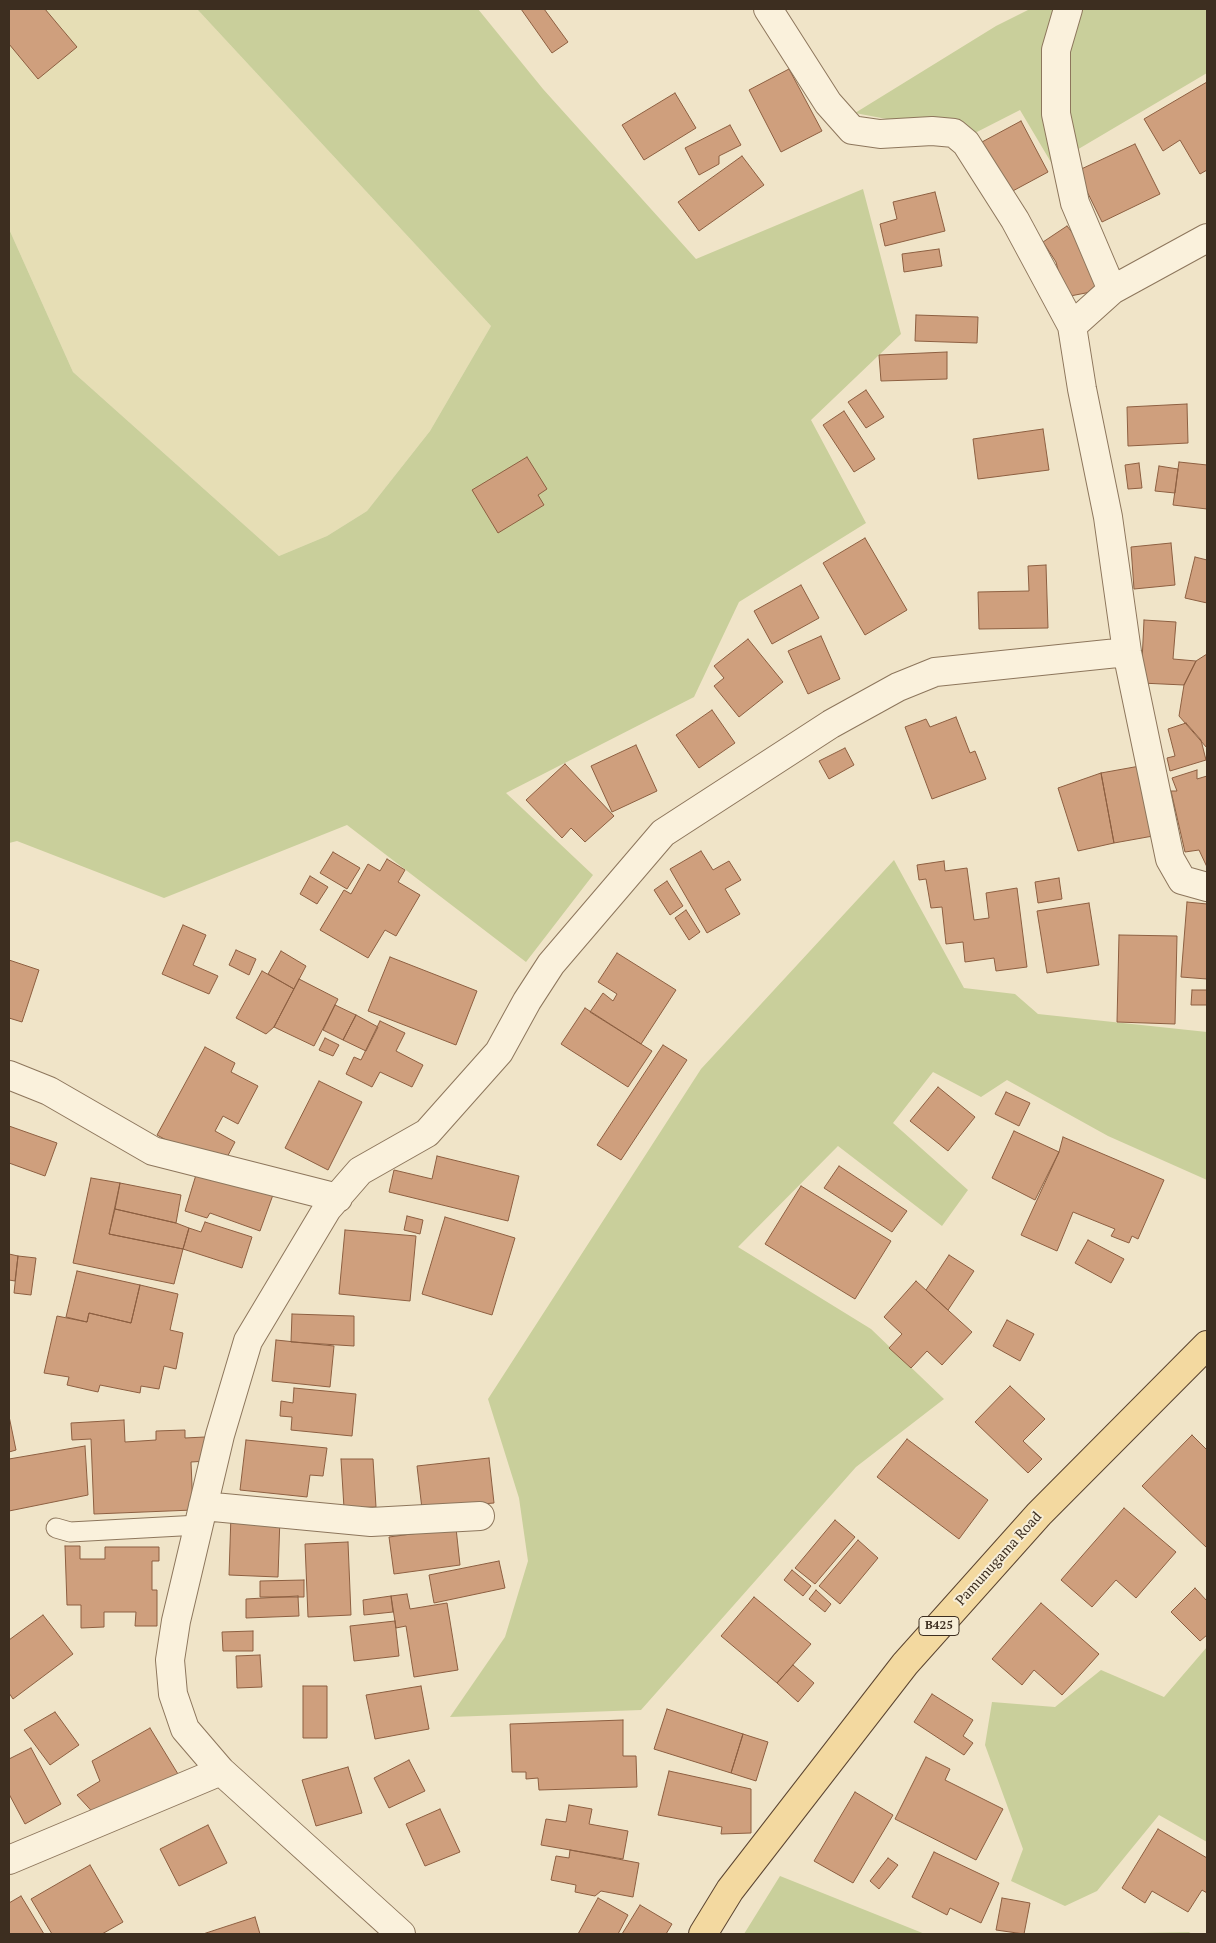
<!DOCTYPE html>
<style>
body{margin:0}
#map{position:relative;width:1216px;height:1943px;overflow:hidden;background:#f0e4c8;font-family:"PT Serif",serif}
canvas{display:block}
.frame{position:absolute;inset:0;border:10px solid #3d2e20;pointer-events:none}
</style>
<div id="map">
<canvas width="1216" height="1943"></canvas>
<div class="frame"></div>
</div>
<script>
const c = document.querySelector('canvas').getContext('2d');
c.lineJoin = 'round';
function paint(path, color) {
  c.fillStyle = color;
  c.fill(path, 'evenodd');
}
function toPath(rows) {
  const path = new Path2D();
  for (const r of rows) {
    path.moveTo(r[0], r[1]);
    for (let i = 2; i < r.length; i += 2) path.lineTo(r[i], r[i + 1]);
  }
  return path;
}
function strokePath(path, color, width, dash) {
  c.strokeStyle = color;
  c.lineWidth = width;
  c.lineCap = dash ? 'butt' : 'round';
  c.setLineDash(dash || []);
  c.stroke(path);
}
function write(font, color, halo, rows, align = 'center') {
  c.font = font + ' "PT Serif",serif';
  c.lineWidth = 4;
  c.setLineDash([]);
  c.textBaseline = 'middle';
  c.strokeStyle = halo;
  c.fillStyle = color;
  for (const [text, x, y, turn = 0] of rows) {
    c.save();
    c.translate(x, y);
    c.rotate((+turn || 0) * Math.PI / 180);
    c.textAlign = isNaN(turn) ? turn : align;
    if (halo) c.strokeText(text, 0, 0);
    c.fillText(text, 0, 0);
    c.restore();
  }
}
paint(toPath([
 [9,9,197,9,491,326,430,431,367,511,327,536,279,556,73,372,9,229]
]), '#e6deb5');
paint(toPath([
 [197,9,478,9,543,89,696,259,863,189,901,334,811,420,866,523,739,602,694,697,506,793,593,875,526,962,347,825,164,898,17,841,9,843,9,229,73,372,279,556,327,536,367,511,430,431,491,326],
 [1030,9,1207,9,1207,73,1070,154,1055,169,1020,110,971,135,855,113,996,26],
 [894,860,964,988,1015,994,1038,1014,1207,1032,1207,1180,1108,1136,1007,1080,981,1097,933,1072,893,1123,968,1190,942,1226,838,1146,738,1247,871,1329,944,1399,856,1467,641,1710,450,1717,505,1637,528,1561,519,1498,488,1399,701,1069],
 [1207,1647,1207,1842,1159,1815,1097,1891,1065,1906,1011,1881,1023,1849,985,1745,992,1702,1055,1707,1101,1670,1164,1697],
 [780,1876,925,1934,744,1934],
 [1189,1932,1192,1934,1082,1934]
]), '#c9cf9b');
const building = toPath([
 [11,9,45,9,77,47,38,79,9,44,9,11,11,9],
 [521,9,544,9,568,42,552,53,521,9],
 [789,69,822,131,781,152,749,90,789,69],
 [1207,82,1207,170,1200,174,1180,140,1163,151,1144,119,1207,82],
 [675,93,696,128,644,160,622,125,675,93],
 [1021,121,1048,172,1009,193,982,142,1021,121],
 [730,125,741,145,719,156,719,164,699,175,685,148,730,125],
 [1135,144,1160,194,1102,222,1077,171,1135,144],
 [742,156,764,185,699,231,678,202,742,156],
 [935,192,945,231,885,246,880,224,897,219,893,202,935,192],
 [1067,226,1083,246,1092,263,1096,291,1065,297,1056,262,1043,242,1067,226],
 [939,249,942,266,904,272,902,254,939,249],
 [916,315,978,317,977,343,915,341,916,315],
 [947,352,947,379,881,381,879,355,947,352],
 [866,390,884,417,866,428,848,402,866,390],
 [1187,404,1188,443,1128,446,1127,407,1187,404],
 [844,411,875,459,854,472,823,425,844,411],
 [1043,429,1049,470,978,479,973,439,1043,429],
 [527,457,547,489,538,495,544,505,498,533,472,490,527,457],
 [1179,462,1207,465,1207,509,1173,505,1179,462],
 [1139,463,1142,488,1128,489,1125,465,1139,463],
 [1159,466,1178,469,1175,493,1155,491,1159,466],
 [865,538,907,610,865,635,823,563,865,538],
 [1171,543,1175,585,1134,589,1131,547,1171,543],
 [1195,557,1207,560,1207,603,1185,598,1195,557],
 [1046,565,1048,628,979,629,978,592,1029,591,1028,566,1046,565],
 [801,585,819,618,772,644,754,611,801,585],
 [1144,620,1176,622,1173,659,1196,661,1184,685,1141,683,1144,620],
 [821,636,840,679,808,694,788,651,821,636],
 [748,639,783,682,739,717,714,686,724,678,714,666,748,639],
 [1207,654,1207,748,1179,716,1184,685,1196,661,1207,654],
 [712,710,735,743,699,768,676,735,712,710],
 [956,717,970,753,975,751,986,779,932,799,905,727,926,719,930,727,956,717],
 [1186,723,1201,740,1206,760,1170,771,1167,758,1175,756,1168,729,1186,723],
 [636,745,657,791,612,812,591,766,636,745],
 [845,748,854,765,829,779,819,761,845,748],
 [565,764,614,816,585,842,571,828,562,838,526,800,565,764],
 [1140,766,1153,836,1114,843,1101,773,1140,766],
 [1197,770,1197,779,1207,776,1207,867,1199,850,1185,852,1171,791,1177,791,1172,778,1197,770],
 [1101,773,1114,843,1078,851,1058,788,1101,773],
 [701,851,713,870,729,861,741,880,725,889,740,914,707,933,670,869,701,851],
 [333,852,360,868,347,889,320,873,333,852],
 [387,859,405,870,398,882,420,895,396,936,385,930,368,958,320,930,344,890,351,894,368,864,380,871,387,859],
 [944,861,945,871,967,868,974,920,989,918,986,893,1017,888,1027,967,996,971,994,958,965,962,963,942,946,944,942,907,931,908,926,879,919,880,917,865,944,861],
 [310,876,328,887,317,904,300,894,310,876],
 [1059,878,1062,899,1038,903,1035,882,1059,878],
 [667,881,683,906,670,915,654,890,667,881],
 [1187,902,1207,904,1207,979,1181,977,1187,902],
 [1089,903,1099,965,1047,973,1037,911,1089,903],
 [686,910,700,932,689,940,675,918,686,910],
 [183,925,206,935,193,965,218,976,209,994,162,974,183,925],
 [1119,935,1177,936,1175,1024,1117,1022,1119,935],
 [236,950,256,959,249,975,229,965,236,950],
 [281,951,306,966,294,989,268,974,281,951],
 [617,953,676,990,641,1044,590,1012,603,993,613,1001,617,994,598,982,617,953],
 [390,957,477,991,456,1045,368,1011,390,957],
 [9,960,39,970,22,1022,9,1018,9,960],
 [262,971,294,989,274,1027,266,1034,236,1018,262,971],
 [299,979,338,999,314,1046,274,1027,299,979],
 [1192,990,1207,990,1207,1005,1191,1005,1192,990],
 [335,1005,356,1015,343,1040,323,1030,335,1005],
 [585,1008,652,1051,628,1087,561,1044,585,1008],
 [356,1015,378,1027,366,1051,343,1040,356,1015],
 [380,1021,405,1033,396,1051,423,1065,412,1087,380,1072,372,1087,346,1074,354,1057,361,1060,380,1021],
 [325,1038,339,1045,333,1056,319,1050,325,1038],
 [663,1045,687,1060,621,1160,597,1145,663,1045],
 [205,1047,235,1063,231,1072,258,1086,238,1124,223,1116,215,1131,235,1142,224,1163,196,1156,157,1135,205,1047],
 [319,1081,362,1102,328,1170,285,1148,319,1081],
 [938,1087,975,1117,948,1151,910,1121,938,1087],
 [1006,1092,1030,1103,1019,1126,995,1114,1006,1092],
 [9,1126,57,1143,45,1176,9,1163,9,1126],
 [1014,1131,1059,1152,1035,1200,992,1178,1014,1131],
 [1063,1137,1164,1180,1138,1239,1132,1236,1129,1243,1111,1236,1115,1229,1073,1212,1057,1251,1021,1235,1059,1152,1063,1137],
 [437,1156,519,1176,508,1221,389,1192,394,1170,432,1179,437,1156],
 [199,1165,274,1192,260,1231,210,1213,207,1218,185,1211,199,1165],
 [839,1166,907,1211,892,1232,824,1188,839,1166],
 [91,1178,120,1183,109,1234,183,1249,174,1284,73,1263,91,1178],
 [120,1183,181,1195,176,1223,115,1209,120,1183],
 [801,1186,891,1241,855,1299,765,1244,801,1186],
 [115,1209,176,1223,189,1228,183,1249,109,1234,115,1209],
 [407,1216,423,1220,420,1234,404,1230,407,1216],
 [445,1217,515,1238,492,1315,422,1294,445,1217],
 [205,1222,252,1237,242,1268,183,1249,189,1228,201,1232,205,1222],
 [345,1230,416,1236,410,1301,339,1294,345,1230],
 [1088,1240,1124,1259,1111,1283,1075,1263,1088,1240],
 [9,1254,18,1256,15,1281,9,1280,9,1254],
 [949,1255,974,1271,948,1310,926,1290,949,1255],
 [18,1256,36,1258,31,1295,14,1293,18,1256],
 [77,1271,140,1285,131,1323,89,1313,87,1322,66,1317,77,1271],
 [916,1281,972,1332,942,1365,927,1351,911,1368,889,1348,902,1334,884,1317,916,1281],
 [140,1285,178,1294,170,1330,183,1333,176,1369,164,1366,159,1389,141,1386,140,1393,100,1385,98,1392,67,1385,69,1377,44,1373,57,1316,87,1322,89,1313,131,1323,140,1285],
 [292,1314,354,1316,354,1346,291,1342,292,1314],
 [1007,1320,1034,1334,1020,1361,993,1346,1007,1320],
 [276,1340,334,1346,330,1387,272,1381,276,1340],
 [1010,1386,1045,1419,1023,1441,1042,1459,1028,1473,975,1422,1010,1386],
 [294,1388,356,1394,352,1436,291,1430,292,1417,280,1416,281,1401,293,1403,294,1388],
 [9,1416,16,1450,9,1452,9,1416],
 [124,1420,125,1442,156,1440,156,1431,185,1430,185,1438,205,1437,207,1461,191,1462,193,1510,94,1514,91,1439,72,1440,71,1423,124,1420],
 [1192,1435,1207,1450,1207,1548,1142,1486,1192,1435],
 [907,1439,988,1500,959,1539,877,1477,907,1439],
 [246,1440,327,1448,323,1476,310,1475,307,1497,240,1490,246,1440],
 [85,1446,88,1495,9,1511,9,1459,85,1446],
 [489,1458,494,1503,422,1509,417,1466,489,1458],
 [341,1459,373,1459,376,1507,344,1508,341,1459],
 [1124,1508,1176,1552,1136,1598,1116,1580,1092,1607,1061,1580,1124,1508],
 [231,1515,280,1517,278,1577,229,1575,231,1515],
 [835,1520,855,1537,815,1584,795,1568,835,1520],
 [456,1528,460,1565,394,1574,389,1537,456,1528],
 [858,1540,878,1558,840,1604,819,1586,858,1540],
 [348,1542,351,1615,308,1617,305,1544,348,1542],
 [65,1546,80,1546,80,1559,105,1559,105,1547,159,1547,159,1561,152,1561,152,1590,157,1590,157,1626,135,1626,136,1612,104,1612,104,1627,81,1628,81,1605,67,1605,65,1546],
 [499,1561,505,1588,434,1603,429,1575,499,1561],
 [792,1570,811,1586,803,1596,784,1580,792,1570],
 [304,1580,304,1597,260,1597,260,1581,304,1580],
 [1195,1588,1207,1601,1207,1635,1200,1641,1171,1612,1195,1588],
 [816,1590,831,1604,825,1612,809,1599,816,1590],
 [407,1594,410,1609,447,1603,458,1670,414,1677,406,1626,396,1628,391,1596,407,1594],
 [298,1596,299,1616,246,1618,246,1599,298,1596],
 [391,1596,393,1612,364,1615,363,1600,391,1596],
 [754,1597,811,1644,777,1683,721,1636,754,1597],
 [1041,1603,1099,1654,1062,1695,1034,1670,1022,1685,992,1659,1041,1603],
 [43,1615,73,1654,13,1699,9,1693,9,1640,43,1615],
 [395,1621,399,1656,354,1661,350,1626,395,1621],
 [253,1631,253,1651,223,1651,222,1632,253,1631],
 [260,1655,262,1687,237,1688,236,1656,260,1655],
 [793,1665,814,1683,798,1702,777,1683,793,1665],
 [303,1686,327,1686,327,1738,303,1738,303,1686],
 [421,1686,429,1729,375,1739,366,1695,421,1686],
 [932,1694,973,1720,963,1736,973,1743,964,1755,914,1722,932,1694],
 [667,1709,743,1734,731,1773,654,1749,667,1709],
 [55,1712,79,1745,50,1765,24,1730,55,1712],
 [623,1720,623,1756,636,1756,637,1787,539,1790,538,1778,526,1779,526,1772,512,1772,510,1724,623,1720],
 [150,1728,178,1774,98,1818,77,1795,100,1781,92,1761,150,1728],
 [743,1734,768,1742,756,1781,731,1773,743,1734],
 [31,1748,61,1804,25,1824,9,1794,9,1759,31,1748],
 [926,1757,950,1769,945,1780,1003,1809,976,1860,895,1819,926,1757],
 [409,1760,425,1791,389,1808,374,1778,409,1760],
 [348,1767,362,1813,316,1826,302,1780,348,1767],
 [669,1771,751,1789,751,1833,721,1834,722,1827,658,1815,669,1771],
 [855,1792,893,1815,853,1883,814,1861,855,1792],
 [569,1805,592,1809,589,1824,628,1831,623,1859,541,1845,546,1819,566,1822,569,1805],
 [440,1809,460,1852,425,1866,406,1824,440,1809],
 [208,1825,227,1863,179,1886,160,1849,208,1825],
 [1158,1829,1207,1858,1207,1893,1202,1890,1188,1912,1152,1891,1145,1903,1122,1888,1158,1829],
 [570,1850,639,1863,633,1897,601,1891,595,1896,575,1892,576,1885,551,1880,556,1856,569,1858,570,1850],
 [934,1852,999,1883,981,1923,950,1908,947,1915,912,1897,934,1852],
 [888,1858,898,1865,879,1889,870,1881,888,1858],
 [90,1865,123,1922,102,1934,52,1934,31,1899,90,1865],
 [21,1896,44,1934,9,1934,9,1903,21,1896],
 [598,1898,628,1915,618,1934,578,1934,598,1898],
 [1002,1898,1030,1903,1024,1934,996,1930,1002,1898],
 [640,1905,672,1924,666,1934,622,1934,640,1905],
 [255,1917,260,1934,203,1934,255,1917]
]);
paint(building, '#cf9f7d');
strokePath(building, '#8d5f41', 1);
const service = toPath([
 [56,1528,70,1532,199,1525]
]);
const minor = toPath([
 [768,9,828,103,852,130,880,134,932,131,954,133,966,143,1015,220,1072,326,1082,389,1108,517,1127,652,1170,859,1182,880,1207,887],
 [1068,9,1056,50,1056,114,1075,203,1112,290,1072,326],
 [1112,290,1207,238],
 [9,1075,49,1091,153,1151,338,1198],
 [203,1506,371,1522,480,1516],
 [9,1860,221,1771],
 [401,1934,221,1771,185,1729,173,1694,170,1660,176,1621,220,1435,248,1341,327,1209,360,1171,427,1133,499,1052,527,1001,551,964,663,833,831,724,898,687,935,672,1127,652]
]);
const primary = toPath([
 [703,1934,730,1890,905,1664,1039,1514,1207,1345]
]);
strokePath(service, '#8d765c', 21);
strokePath(minor, '#8d765c', 30);
strokePath(primary, '#5b4430', 30);
strokePath(service, '#faf1dc', 19);
strokePath(minor, '#faf1dc', 28);
strokePath(primary, '#f3d9a0', 28);
for (const [x, y, w] of [
 [939,1626,40]
]) {
  const box = new Path2D();
  box.roundRect(x - w / 2, y - 9.5, w, 19, 4);
  c.fillStyle = '#f7eed8';
  c.fill(box);
  strokePath(box, '#3d2e20', 1);
}
write('bold 12px', '#3d2e20', null, [
 ["B425",939,1626]
]);
write('14px', '#3d2e20', '#f7eed8', [
 ["Pamunugama Road",999,1559,-48]
]);
</script>
